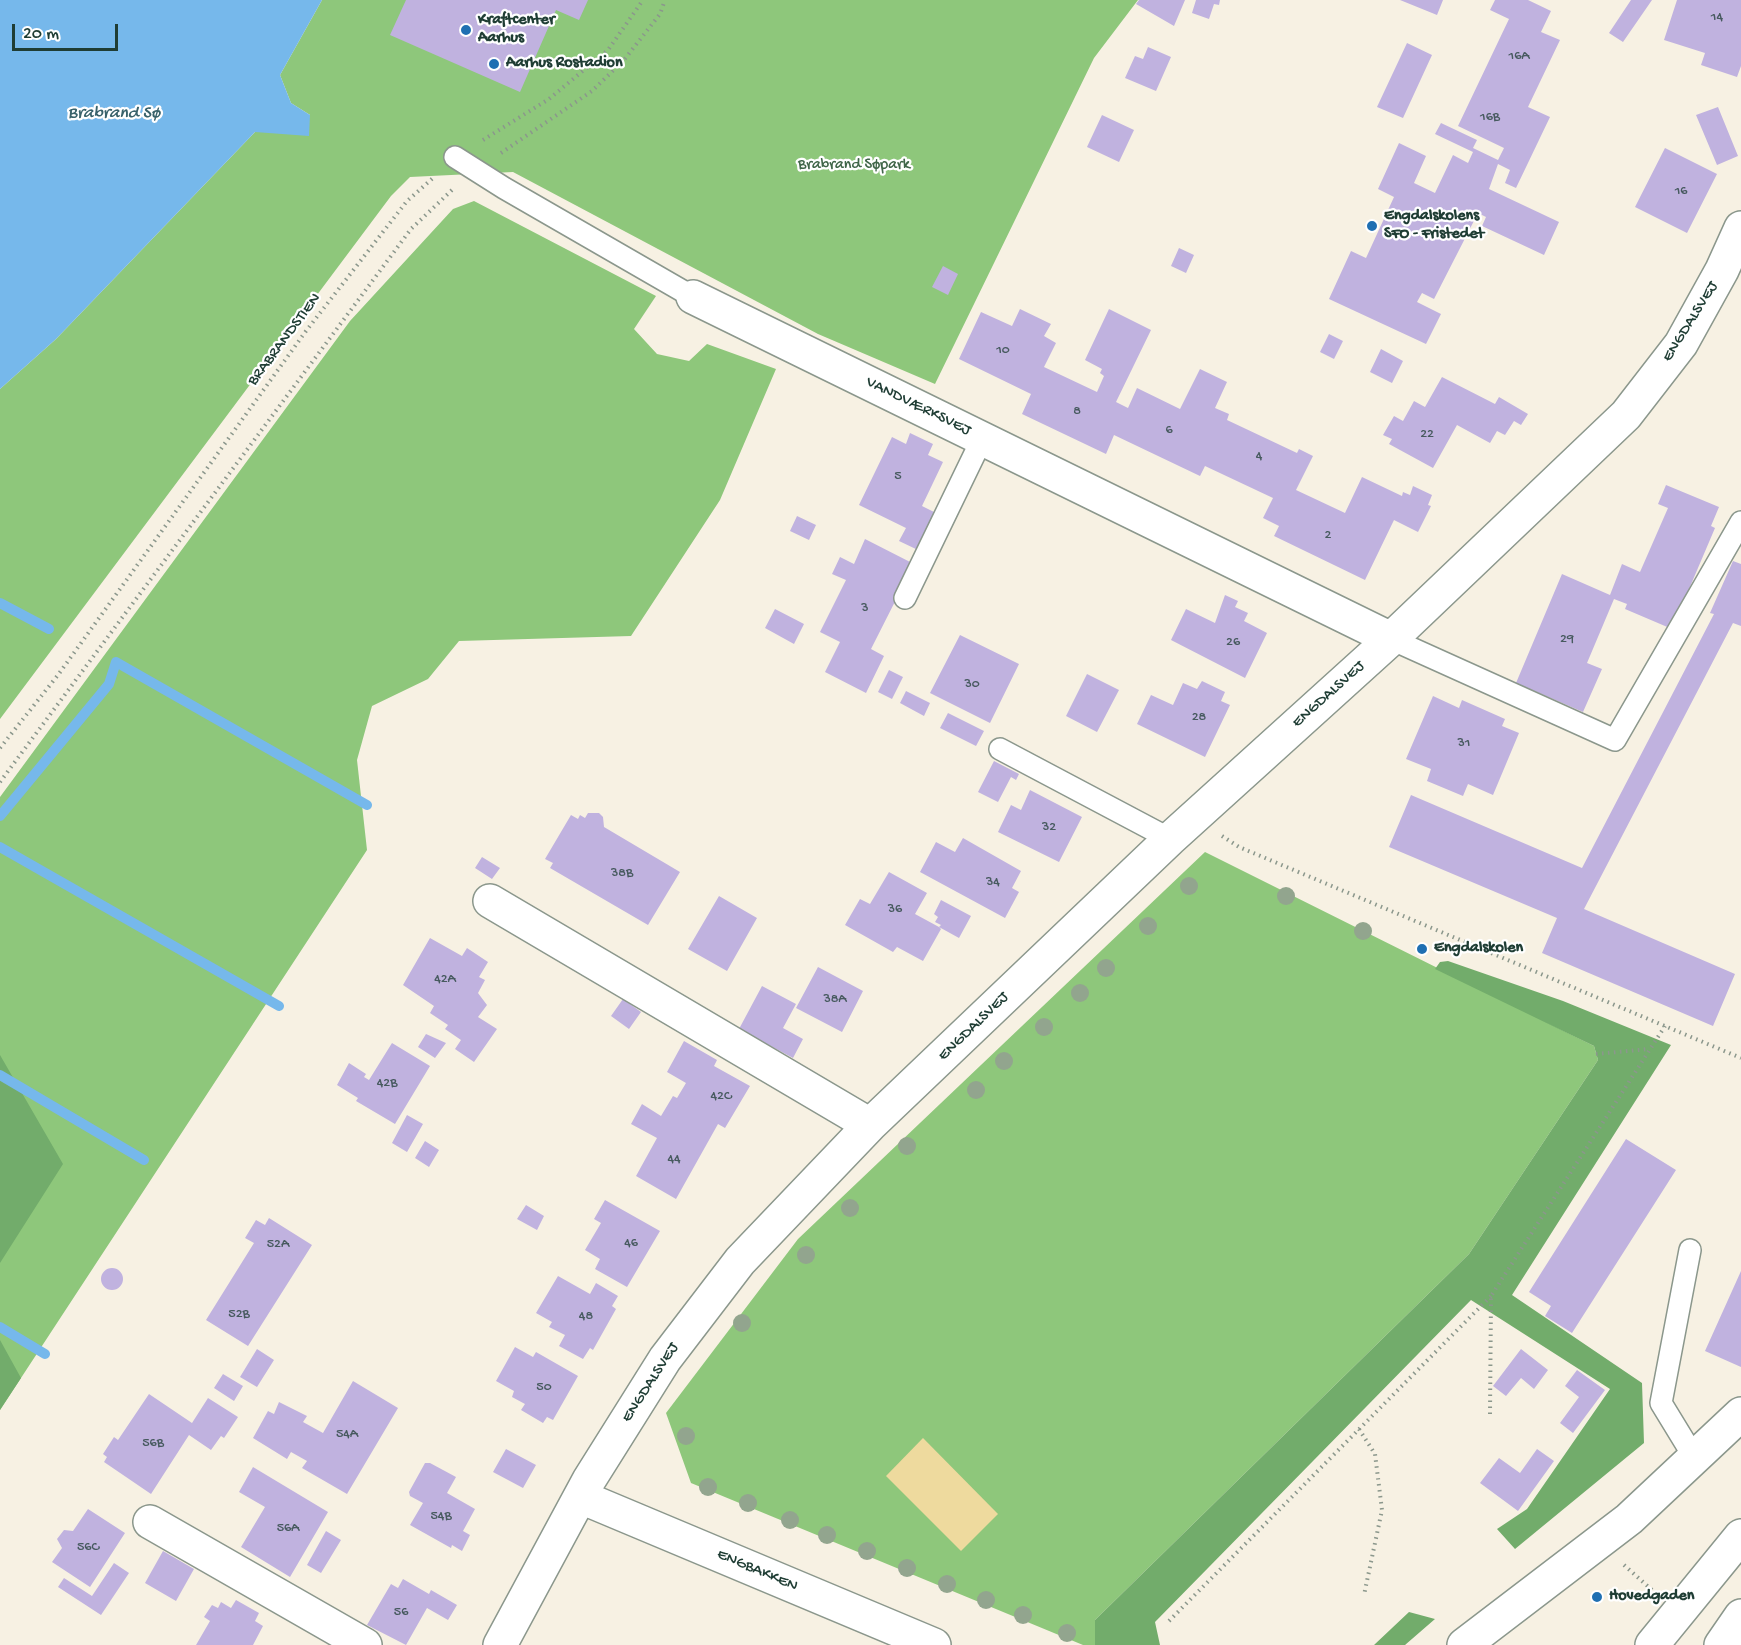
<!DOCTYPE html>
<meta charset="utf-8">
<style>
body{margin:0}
#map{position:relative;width:1741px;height:1645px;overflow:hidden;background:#f7f1e3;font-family:"Gochi Hand",sans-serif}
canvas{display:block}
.scale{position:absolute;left:12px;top:24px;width:106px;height:27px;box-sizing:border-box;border:3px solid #1f3d34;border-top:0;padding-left:8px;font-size:18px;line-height:21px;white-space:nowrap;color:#1f3d34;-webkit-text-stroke:4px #fff;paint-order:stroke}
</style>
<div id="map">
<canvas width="1741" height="1645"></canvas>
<div class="scale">20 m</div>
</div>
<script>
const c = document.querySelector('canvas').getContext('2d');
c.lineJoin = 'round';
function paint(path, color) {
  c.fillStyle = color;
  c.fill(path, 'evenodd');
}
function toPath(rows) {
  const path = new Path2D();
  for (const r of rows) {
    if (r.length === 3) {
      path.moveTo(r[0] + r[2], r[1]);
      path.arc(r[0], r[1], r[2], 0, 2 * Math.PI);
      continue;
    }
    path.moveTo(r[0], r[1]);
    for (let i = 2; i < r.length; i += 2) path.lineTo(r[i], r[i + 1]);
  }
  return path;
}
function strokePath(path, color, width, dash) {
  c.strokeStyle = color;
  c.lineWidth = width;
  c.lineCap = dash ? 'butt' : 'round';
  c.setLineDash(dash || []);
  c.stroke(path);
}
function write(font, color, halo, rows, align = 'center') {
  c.font = font + ' "Gochi Hand",sans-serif';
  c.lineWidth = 4.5;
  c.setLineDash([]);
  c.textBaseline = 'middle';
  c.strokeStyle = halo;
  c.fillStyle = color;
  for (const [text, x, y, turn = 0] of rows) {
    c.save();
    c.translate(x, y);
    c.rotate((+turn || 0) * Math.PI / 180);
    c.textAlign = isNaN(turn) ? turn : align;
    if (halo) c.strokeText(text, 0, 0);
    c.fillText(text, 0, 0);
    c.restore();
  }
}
paint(toPath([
 [322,0,1138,0,1094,58,935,384,818,334,513,172,410,177,391,196,0,719,0,389,56,339,255,132,310,115,291,103,280,75],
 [474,201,656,296,634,329,657,354,689,361,707,344,776,369,720,500,631,636,459,641,428,679,372,706,357,760,367,850,0,1410,0,797,350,321,453,209],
 [1205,852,1594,1046,1598,1060,1469,1254,1095,1620,1095,1645,1083,1645,691,1483,666,1413,798,1239]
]), '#8ec77b');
paint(toPath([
 [1448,961,1563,1001,1671,1045,1512,1295,1642,1383,1644,1443,1515,1549,1497,1529,1527,1509,1610,1389,1471,1300,1155,1622,1160,1645,1095,1645,1095,1620,1469,1254,1598,1060,1594,1046,1435,969,1440,962],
 [0,1055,63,1164,0,1263],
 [0,1340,21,1378,0,1410],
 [1409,1612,1435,1619,1405,1645,1374,1645]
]), '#72ac6b');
paint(toPath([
 [923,1438,998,1514,961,1551,886,1476]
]), '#eeda9e');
paint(toPath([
 [0,0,322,0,280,75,291,103,310,115,309,136,255,132,56,339,0,389]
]), '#76b8eb');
strokePath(toPath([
 [0,603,49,629],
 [0,816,109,684,116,662,367,805],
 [0,847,279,1006],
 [0,1075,144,1160],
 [0,1327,45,1354]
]), '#76b8eb', 10);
paint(toPath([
 [406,0,588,0,579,20,556,10,520,92,390,35],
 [1139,0,1185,0,1174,26,1136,4],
 [1196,0,1220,0,1219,5,1214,4,1209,19,1192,13],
 [1400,0,1443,0,1437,15],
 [1495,0,1528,0,1551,11,1541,32,1560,40,1528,107,1550,117,1516,188,1505,183,1510,170,1498,164,1489,189,1559,222,1544,255,1482,226,1486,217,1478,213,1434,299,1422,293,1417,302,1441,314,1426,344,1329,299,1351,251,1366,258,1394,197,1378,189,1399,143,1426,156,1414,183,1435,193,1453,155,1468,163,1473,152,1435,134,1441,123,1477,140,1473,148,1498,160,1504,148,1458,126,1509,19,1490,10],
 [1631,0,1652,0,1623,42,1609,33],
 [1677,0,1741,0,1741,66,1737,77,1701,65,1705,53,1664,40],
 [1407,43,1432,55,1403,118,1377,107],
 [1148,47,1171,57,1156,91,1125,78,1135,56,1143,59],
 [1718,107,1738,156,1717,165,1696,115],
 [1102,115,1134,130,1119,162,1087,147],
 [1665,148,1717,174,1687,233,1635,207],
 [1179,248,1194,255,1186,273,1171,266],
 [943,266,958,274,948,295,932,287],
 [1020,309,1051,324,1044,336,1056,343,1044,367,1097,392,1104,376,1100,373,1102,369,1085,360,1109,309,1151,330,1116,402,1128,408,1137,388,1180,409,1200,369,1227,382,1215,408,1229,414,1227,420,1297,453,1299,449,1313,456,1296,490,1345,513,1362,477,1402,496,1403,492,1410,495,1413,486,1432,495,1428,505,1431,506,1418,532,1394,520,1365,580,1274,536,1279,526,1263,518,1273,498,1205,466,1200,476,1114,435,1106,454,1022,414,1031,394,959,359,981,312,1012,326],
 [1329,334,1343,341,1334,359,1320,352],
 [1381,349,1403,361,1392,383,1370,372],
 [1442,377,1495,404,1499,397,1528,414,1521,425,1514,421,1505,435,1497,431,1490,443,1457,425,1433,468,1389,444,1392,439,1383,435,1394,416,1403,421,1414,401,1425,407],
 [910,433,933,444,928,455,943,462,922,506,936,513,918,550,899,541,906,528,859,505,892,437,906,444],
 [1666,485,1719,507,1711,526,1715,528,1672,629,1625,609,1627,604,1614,599,1587,663,1602,669,1583,712,1516,683,1562,574,1610,595,1622,564,1640,572,1668,508,1658,504],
 [797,516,816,525,809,540,790,531],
 [865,539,914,564,871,649,884,656,866,693,825,672,840,642,820,632,846,580,832,574,840,557,854,564],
 [1733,561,1741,564,1741,626,1733,623,1584,909,1735,974,1713,1026,1542,953,1557,918,1389,847,1411,795,1582,868,1714,614,1710,613],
 [1225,595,1238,601,1235,607,1248,613,1244,621,1267,633,1245,678,1171,640,1186,609,1215,623],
 [775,609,804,624,794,644,765,628],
 [960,635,1019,664,990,723,930,693],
 [889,670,903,677,892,699,878,692],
 [1087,674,1119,690,1097,732,1066,716],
 [1202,681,1225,692,1221,701,1230,705,1205,757,1137,724,1151,695,1173,705,1183,683,1197,689],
 [906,691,930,703,924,716,900,703],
 [1433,696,1459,708,1462,700,1505,719,1502,726,1519,733,1493,795,1468,784,1463,796,1427,781,1431,769,1406,759],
 [948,713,984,731,976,746,940,728],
 [994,761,1019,774,1016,780,1011,777,998,802,978,792],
 [1030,790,1082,817,1059,862,998,832,1011,805,1021,810],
 [588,813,599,813,603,817,604,827,680,872,648,925,550,868,553,863,545,859,571,815,578,819,580,815,585,818],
 [963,838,1021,871,1012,888,1019,892,1005,918,920,872,936,842,955,852],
 [482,857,500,868,492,879,475,868],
 [889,872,927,893,915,914,939,927,941,925,935,922,938,917,934,914,941,900,971,916,959,938,939,927,941,929,923,961,897,947,893,952,845,925,860,899,870,904],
 [719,896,757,918,727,971,688,949],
 [430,938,462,956,467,948,488,962,479,977,485,980,478,993,487,1005,478,1017,497,1029,474,1062,455,1049,461,1040,445,1029,448,1025,430,1013,434,1006,403,985],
 [818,967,863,991,842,1032,796,1008],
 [762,986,796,1004,783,1028,803,1039,793,1058,739,1029],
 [623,999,641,1012,629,1029,611,1016],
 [426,1034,446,1043,435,1058,418,1047],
 [684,1041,717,1060,714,1066,750,1086,725,1128,718,1124,676,1199,636,1176,657,1138,631,1124,642,1104,661,1116,673,1096,677,1098,686,1083,667,1072],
 [392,1043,430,1066,395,1124,356,1101,358,1098,337,1085,349,1063,366,1074,364,1077,369,1080],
 [407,1115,423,1124,407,1152,392,1143],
 [1626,1139,1676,1170,1572,1333,1545,1316,1551,1306,1529,1292],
 [425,1141,439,1150,429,1167,415,1158],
 [605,1200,660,1231,627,1287,595,1269,600,1259,585,1250,601,1223,594,1219],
 [526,1205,544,1216,537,1230,517,1219],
 [269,1218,312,1245,248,1346,206,1320,254,1243,245,1238,256,1220,265,1225],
 [112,1279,11],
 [1741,1271,1741,1367,1705,1351],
 [558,1276,590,1294,596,1283,618,1296,612,1306,616,1309,593,1350,590,1348,583,1359,559,1346,565,1335,549,1327,552,1322,536,1313],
 [515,1347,533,1357,536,1352,578,1376,553,1420,547,1417,543,1423,521,1410,525,1404,512,1397,514,1391,496,1381],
 [257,1349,274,1360,257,1387,240,1377],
 [1521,1349,1548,1370,1534,1389,1521,1378,1506,1396,1493,1386],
 [1577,1370,1605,1390,1573,1433,1560,1423,1579,1397,1565,1386],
 [223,1374,243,1386,234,1401,214,1388],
 [353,1381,398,1408,347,1494,302,1468,307,1461,291,1452,287,1459,253,1438,268,1411,274,1414,279,1402,307,1416,303,1422,323,1433],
 [149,1394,192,1423,208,1398,238,1417,224,1438,221,1436,211,1450,189,1435,151,1494,104,1462,107,1457,103,1454,114,1437,118,1440],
 [506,1449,536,1465,523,1488,493,1472],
 [1537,1449,1554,1461,1518,1511,1480,1483,1499,1458,1520,1473],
 [425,1463,430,1463,456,1477,447,1493,475,1509,463,1531,470,1535,462,1551,452,1545,451,1548,410,1525,423,1503,410,1496,409,1492],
 [253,1467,328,1512,290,1577,241,1547,265,1507,239,1492],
 [88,1509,125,1533,90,1587,52,1562,62,1548,57,1539,64,1530,73,1531],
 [326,1531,341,1540,321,1573,307,1565],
 [163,1551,194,1569,176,1601,145,1583],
 [114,1563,129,1573,101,1615,58,1587,64,1578,92,1596],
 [403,1579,429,1594,431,1590,457,1605,448,1620,427,1608,406,1645,367,1625,391,1584,398,1588],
 [236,1600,259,1613,255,1621,263,1626,253,1645,196,1645,210,1621,204,1617,212,1605,218,1608,221,1602,231,1608]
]), '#c0b2df');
const service = toPath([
 [455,157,504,188,693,297],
 [905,598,982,439],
 [1391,639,1615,740,1741,522],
 [1000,749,1170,839],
 [1690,1250,1661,1403,1694,1457]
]);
const minor = toPath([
 [693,297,1391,639],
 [490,901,870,1125],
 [581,1497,934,1645],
 [150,1522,365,1645],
 [500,1645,589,1480,665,1359,740,1261,870,1125,1170,839,1391,639,1626,415,1681,344,1722,270,1741,228],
 [1464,1645,1629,1519,1741,1414]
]);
const secondary = toPath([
 [1652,1645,1741,1536],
 [1721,1645,1741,1616]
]);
strokePath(service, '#8b978c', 24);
strokePath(minor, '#8b978c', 36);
strokePath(secondary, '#8b978c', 36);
strokePath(toPath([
 [483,140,549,99,608,50,643,0],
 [501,153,592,91,624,60,660,14,665,0],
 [0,748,58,675,306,331,407,201,434,177],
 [0,782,411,229,452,190],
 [1222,836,1239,847,1741,1058],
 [1596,1054,1649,1049],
 [1490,1414,1491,1296,1665,1026],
 [1359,1429,1375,1454,1382,1510,1364,1595],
 [1624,1565,1652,1590],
 [1169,1621,1491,1296]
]), '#8b978c', 4, [1.5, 4.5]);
strokePath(service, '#fff', 21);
strokePath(minor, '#fff', 33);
strokePath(secondary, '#fff', 33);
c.fillStyle = '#92a58e';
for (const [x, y] of [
 [1189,886],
 [1286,896],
 [1148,926],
 [1363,931],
 [1106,968],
 [1080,993],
 [1044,1027],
 [1004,1061],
 [976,1090],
 [907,1146],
 [850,1208],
 [806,1255],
 [742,1323],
 [686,1436],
 [708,1487],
 [748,1503],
 [790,1520],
 [827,1535],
 [867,1551],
 [907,1568],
 [947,1584],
 [986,1600],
 [1023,1615],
 [1067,1633]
]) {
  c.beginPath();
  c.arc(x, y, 9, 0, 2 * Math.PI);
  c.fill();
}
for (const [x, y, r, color] of [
 [466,30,6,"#1f6fb2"],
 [494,64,6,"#1f6fb2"],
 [1372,226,6,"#1f6fb2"],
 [1422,949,6,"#1f6fb2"],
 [1597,1597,6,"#1f6fb2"]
]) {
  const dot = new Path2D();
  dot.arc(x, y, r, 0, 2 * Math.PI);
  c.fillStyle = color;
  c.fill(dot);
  strokePath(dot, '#fff', 2);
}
write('14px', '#475a5f', null, [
 ["14",1717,18],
 ["16A",1519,57],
 ["16B",1490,118],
 ["16",1681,192],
 ["10",1003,351],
 ["8",1077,412],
 ["6",1169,431],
 ["22",1427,435],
 ["4",1259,457],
 ["5",898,477],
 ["2",1328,536],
 ["3",865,609],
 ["29",1567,640],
 ["26",1233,643],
 ["30",972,685],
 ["28",1199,718],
 ["31",1464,744],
 ["32",1049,828],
 ["38B",622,874],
 ["34",993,883],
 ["36",895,910],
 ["42A",445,980],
 ["38A",835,1000],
 ["42B",387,1084],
 ["42C",721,1097],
 ["44",674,1160],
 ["46",631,1244],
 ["52A",278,1245],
 ["52B",239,1315],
 ["48",586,1317],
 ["50",544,1388],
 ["54A",347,1435],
 ["56B",153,1444],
 ["54B",441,1517],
 ["56A",288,1529],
 ["56C",88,1548],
 ["56",401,1613]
]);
write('bold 16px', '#1f3d34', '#fff', [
 ["Kraftcenter",478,21],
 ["Aarhus",478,39],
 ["Aarhus Rostadion",506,64],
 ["Engdalskolens",1384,217],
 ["SFO - Fristedet",1384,235],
 ["Engdalskolen",1434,949],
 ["Hovedgaden",1609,1597]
], 'left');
write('16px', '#406649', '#fff', [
 ["Brabrand Søpark",854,166]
]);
write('16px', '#1f3d34', '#fff', [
 ["ENGDALSVEJ",1691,322,-58],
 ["BRABRANDSTIEN",285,340,-53],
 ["VANDVÆRKSVEJ",918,407,26],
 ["ENGDALSVEJ",1329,695,-42],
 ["ENGDALSVEJ",974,1027,-44],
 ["ENGDALSVEJ",651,1383,-57],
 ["ENGBAKKEN",757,1571,23]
]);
write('italic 18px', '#39626b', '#fff', [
 ["Brabrand Sø",114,114]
]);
</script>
